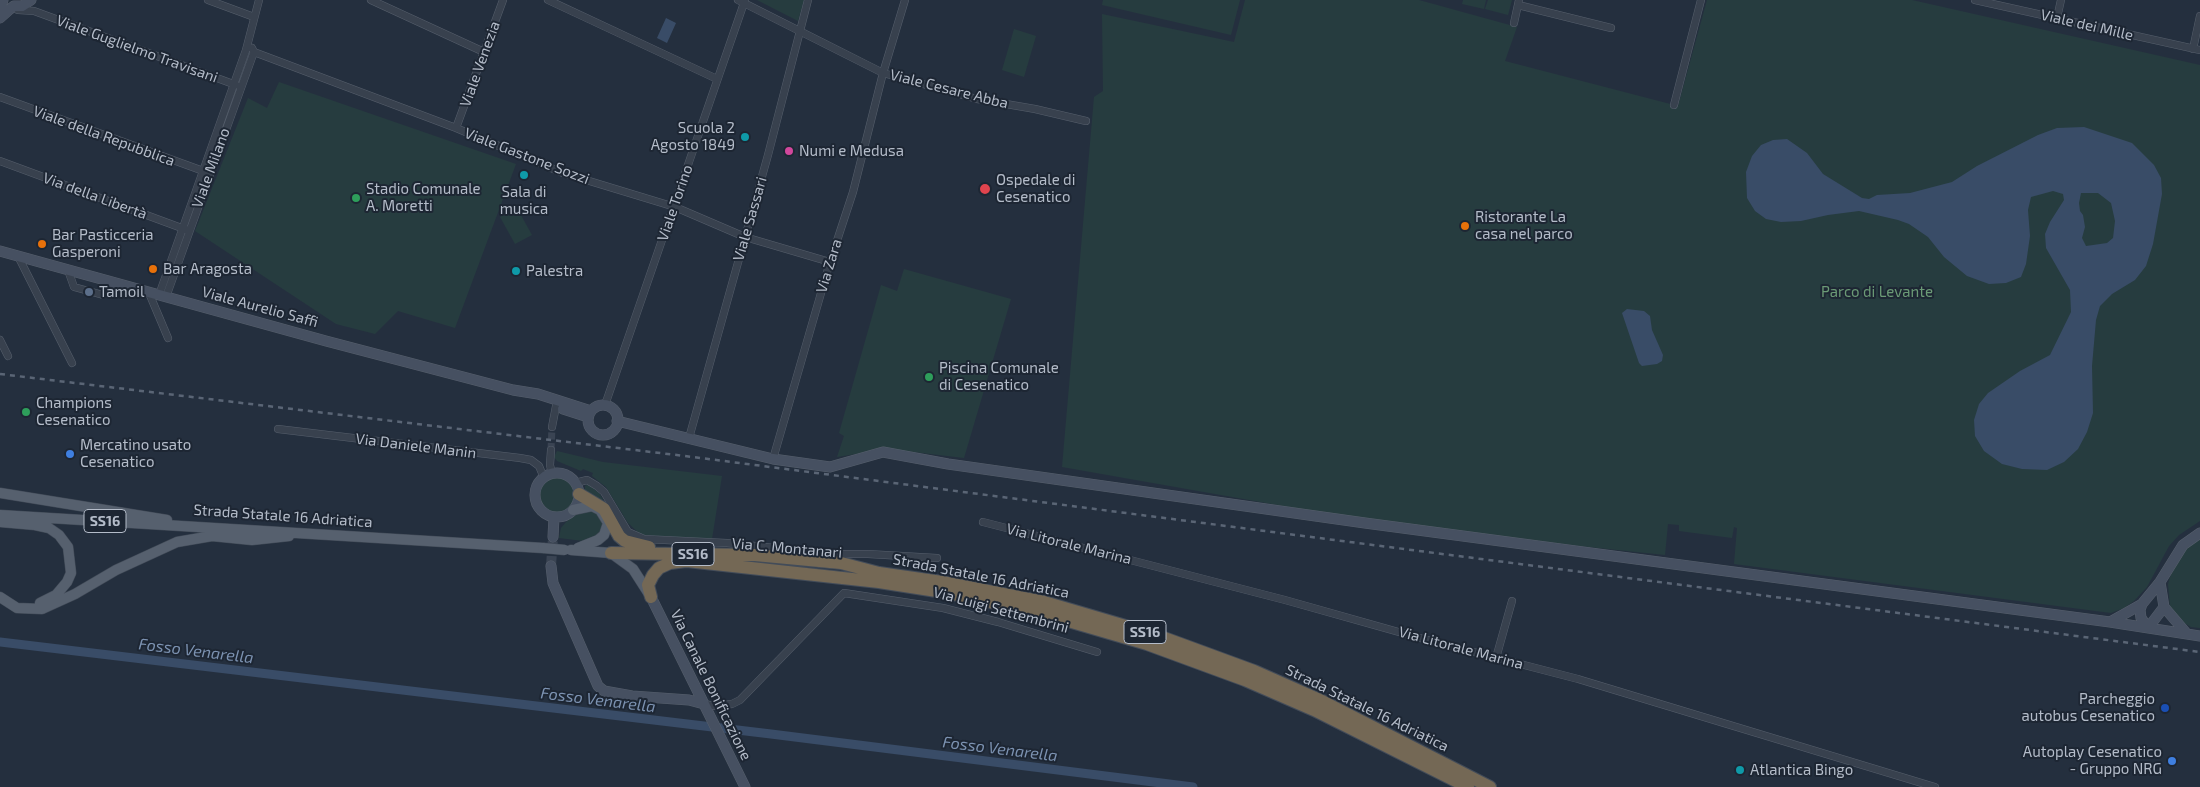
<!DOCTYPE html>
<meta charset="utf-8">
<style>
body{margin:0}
canvas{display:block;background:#242f3e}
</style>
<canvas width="2200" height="787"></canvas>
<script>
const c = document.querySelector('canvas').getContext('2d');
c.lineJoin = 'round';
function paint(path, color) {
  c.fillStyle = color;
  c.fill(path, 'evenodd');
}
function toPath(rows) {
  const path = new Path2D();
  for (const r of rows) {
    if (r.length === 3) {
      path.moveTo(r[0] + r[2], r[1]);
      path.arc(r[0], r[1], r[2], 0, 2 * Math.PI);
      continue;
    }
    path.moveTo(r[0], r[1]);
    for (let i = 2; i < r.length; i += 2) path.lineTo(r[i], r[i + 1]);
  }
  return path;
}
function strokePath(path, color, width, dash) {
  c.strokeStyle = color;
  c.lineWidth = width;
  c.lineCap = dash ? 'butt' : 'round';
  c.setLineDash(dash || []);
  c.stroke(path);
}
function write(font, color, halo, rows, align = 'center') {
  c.font = font + ' "Exo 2",sans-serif';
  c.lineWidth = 4;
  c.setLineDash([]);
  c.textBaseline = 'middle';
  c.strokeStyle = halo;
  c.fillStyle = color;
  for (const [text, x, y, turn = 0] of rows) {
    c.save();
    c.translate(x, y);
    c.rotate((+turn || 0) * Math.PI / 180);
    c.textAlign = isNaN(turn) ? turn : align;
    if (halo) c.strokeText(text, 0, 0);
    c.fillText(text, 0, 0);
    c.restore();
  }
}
paint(toPath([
 [757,0,804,0,798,21],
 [1103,0,1240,0,1231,35,1102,5],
 [1245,0,1419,0,1517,27,1505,61,1678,106,1707,0,1912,0,2200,65,2200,521,2179,535,2169,546,2147,587,2134,601,2124,608,2111,613,1734,564,1737,528,1734,527,1732,538,1679,531,1679,525,1668,524,1665,555,1579,546,1317,512,1062,467,1094,97,1103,91,1102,14,1234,42],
 [1463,0,1486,0,1484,9,1462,4],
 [1488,0,1512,0,1508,15,1485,9],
 [1014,29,1036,36,1024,77,1002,70],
 [279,82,516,164,455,328,398,311,375,334,336,324,195,231,248,98,267,108],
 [517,208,532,235,515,244,500,217],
 [904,269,1011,299,964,458,888,449,837,457,844,436,839,433,881,285,897,291],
 [557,451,603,462,722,476,712,539,641,535,628,523,606,487,592,476,593,473,583,469,581,471,557,461,554,457],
 [557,495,18],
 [588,484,599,493,611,513,585,492,585,486],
 [582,510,594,510,603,524,599,536,583,541,559,538,561,528,566,522],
 [2200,537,2200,628,2191,627,2181,621,2170,607,2168,584,2172,571,2182,552]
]), '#263c3f');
paint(toPath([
 [666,18,676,23,667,43,657,38],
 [2084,127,2132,143,2154,165,2161,178,2162,194,2153,244,2146,266,2135,280,2112,294,2100,306,2096,320,2092,366,2093,413,2087,432,2078,449,2064,462,2047,470,2022,469,2002,464,1984,451,1975,436,1974,420,1979,404,1988,393,2020,371,2050,355,2071,312,2070,290,2046,248,2045,234,2050,222,2064,200,2063,194,2053,191,2031,197,2028,210,2030,236,2026,264,2021,277,2006,283,1989,284,1967,276,1944,257,1928,237,1909,224,1898,220,1859,211,1828,215,1801,221,1781,222,1766,219,1755,211,1747,198,1746,172,1752,156,1761,145,1773,140,1787,139,1807,153,1823,174,1862,198,1869,199,1877,195,1910,193,1952,182,1977,166,2038,135,2057,128],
 [2081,193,2098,193,2111,203,2115,221,2113,238,2107,243,2086,246,2082,238,2085,227,2083,215,2080,211,2079,203],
 [1627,309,1644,311,1650,316,1652,330,1663,355,1662,361,1657,364,1642,366,1639,363,1622,313]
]), '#394c67');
strokePath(toPath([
 [0,642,771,734,1193,787]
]), '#394c67', 9);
strokePath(toPath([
 [551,450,552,427]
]), '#3a4453', 7, [7, 3.5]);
strokePath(toPath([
 [551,566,553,537]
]), '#3a4453', 10, [10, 5]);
const street = toPath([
 [208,0,254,17],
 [371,0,484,52],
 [548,0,717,79],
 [738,0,883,73,977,99,1035,109,1086,121],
 [1975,0,2200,50],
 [1518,5,1611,28],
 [18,10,34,11,236,85],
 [2057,18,2061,0],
 [1514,23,1519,0],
 [2193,49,2200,16],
 [254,52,456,128,563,173,675,207,745,237,830,262],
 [0,97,206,172],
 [1674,105,1701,0],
 [456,128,503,0],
 [0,161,187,230],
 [18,256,72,363],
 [68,270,74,287,103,295,116,284],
 [149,293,168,338],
 [159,295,246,50,259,0],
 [166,297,254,52,252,48],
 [0,340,8,356],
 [605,405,745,0],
 [552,427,556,406],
 [278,429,520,458,531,460,539,466,544,478],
 [689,438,768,155,808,0],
 [551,450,550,465,552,474],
 [773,459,830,262,853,192,883,73,905,0],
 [575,483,587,480,597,486,604,492,628,532,644,539,727,543,832,554,868,554,937,558],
 [983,522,1285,600,1420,638,1578,679,1935,787],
 [1496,658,1512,601],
 [704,704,715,706,732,704,740,700,844,593,943,608,998,622,1097,652]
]);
const secondary = toPath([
 [0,9,3,0],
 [0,18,10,9,14,6,22,6,31,0],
 [0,251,326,341,513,390,538,394,591,411],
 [603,420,15],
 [563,409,588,417],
 [617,421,773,459,830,467,883,452,948,464,1365,523,2110,622,2200,636],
 [557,495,22],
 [553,537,554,517],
 [551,566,553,583,598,686,604,691,632,696,689,700,704,704],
 [2160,582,2164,607,2187,634],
 [651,597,745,787],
 [2142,604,2140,610,2141,618,2148,628],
 [2110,622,2142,604,2160,582,2183,545,2200,533],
 [2148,628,2164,607]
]);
const primary = toPath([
 [0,493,167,520],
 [573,510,592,506,600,510,608,523,604,535,598,540,578,548],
 [0,515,543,548],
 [0,522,35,525,49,528,59,535,68,547,71,573,67,582,56,595,40,603],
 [571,550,611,553,633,569,649,594],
 [0,597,17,608,42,609,75,594,116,570,177,542,212,536,252,540,289,536]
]);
const highway = toPath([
 [579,494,604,509,619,536,625,541,649,547],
 [611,553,755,555,841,563,879,573,942,582,1044,602,1156,635,1254,671,1322,701,1490,787],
 [687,561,879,582,943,592,1041,613,1147,644,1245,680,1314,710,1468,787],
 [651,597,648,585,653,575,659,568,670,563,686,561]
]);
strokePath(street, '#565f6c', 8);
strokePath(secondary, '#565f6c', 11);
strokePath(primary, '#414a57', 11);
strokePath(highway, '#434c59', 14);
strokePath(street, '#38414e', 7);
strokePath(secondary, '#465061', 10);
strokePath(primary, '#56606e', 10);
strokePath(highway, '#746855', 12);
strokePath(toPath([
 [0,374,693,457,2200,652]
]), '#5a6575', 2.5, [5, 5]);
const primaryBridge = toPath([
 [543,548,565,550]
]);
strokePath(primaryBridge, '#414a57', 11, []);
strokePath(primaryBridge, '#56606e', 10);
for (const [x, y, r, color] of [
 [745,137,5,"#0f9aa8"],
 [789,151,5,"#d1479c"],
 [524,175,5,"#0f9aa8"],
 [985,189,6,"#e0444e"],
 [356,198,5,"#2e9e5b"],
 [1465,226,5,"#e8710a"],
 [42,244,5,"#e8710a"],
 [153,269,5,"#e8710a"],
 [516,271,5,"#0f9aa8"],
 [89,292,5,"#5c6f8a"],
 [929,377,5,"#2e9e5b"],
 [26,412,5,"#2e9e5b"],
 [70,454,5,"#3f7fe0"],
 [2165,708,5,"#1a4fb4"],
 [2172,761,5,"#3f7fe0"],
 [1740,770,5,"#0f9aa8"]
]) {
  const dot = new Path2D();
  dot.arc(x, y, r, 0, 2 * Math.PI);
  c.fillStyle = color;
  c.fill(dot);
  strokePath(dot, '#1d2633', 2);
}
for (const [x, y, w] of [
 [105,521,42],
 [693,554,42],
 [1145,632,42]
]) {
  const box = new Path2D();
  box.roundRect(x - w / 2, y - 11.5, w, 23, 4);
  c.fillStyle = '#1d2633';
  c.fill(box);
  strokePath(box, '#b4bcc9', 1);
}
write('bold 14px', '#b4bcc9', null, [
 ["SS16",105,521],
 ["SS16",693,554],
 ["SS16",1145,632]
]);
write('15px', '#b4bcc9', '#1d2633', [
 ["Viale dei Mille",2087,25,13],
 ["Viale Guglielmo Travisani",137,49,20],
 ["Viale Venezia",480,64,-70],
 ["Viale Cesare Abba",949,89,14],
 ["Viale della Repubblica",104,136,20],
 ["Viale Gastone Sozzi",527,156,21],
 ["Viale Milano",211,168,-70],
 ["Via della Libertà",95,196,20],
 ["Viale Torino",675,203,-71],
 ["Viale Sassari",750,219,-74],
 ["Via Zara",829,266,-73],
 ["Viale Aurelio Saffi",260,307,15],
 ["Via Daniele Manin",416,446,7],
 ["Strada Statale 16 Adriatica",283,516,4],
 ["Via Litorale Marina",1069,544,14],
 ["Via C. Montanari",787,548,5],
 ["Strada Statale 16 Adriatica",981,576,11],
 ["Via Luigi Settembrini",1001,610,15],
 ["Via Litorale Marina",1461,648,15],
 ["Via Canale Bonificazione",711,685,64],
 ["Strada Statale 16 Adriatica",1367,708,26]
]);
write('15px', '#b4bcc9', '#1d2633', [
 ["Scuola 2",735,128,"right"],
 ["Agosto 1849",735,145,"right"],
 ["Numi e Medusa",799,151],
 ["Ospedale di",996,180],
 ["Cesenatico",996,197],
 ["Stadio Comunale",366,189],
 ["A. Moretti",366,206],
 ["Sala di",524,192,"center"],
 ["musica",524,209,"center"],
 ["Ristorante La",1475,217],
 ["casa nel parco",1475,234],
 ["Bar Pasticceria",52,235],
 ["Gasperoni",52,252],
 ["Bar Aragosta",163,269],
 ["Palestra",526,271],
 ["Tamoil",99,292],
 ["Piscina Comunale",939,368],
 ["di Cesenatico",939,385],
 ["Champions",36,403],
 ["Cesenatico",36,420],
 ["Mercatino usato",80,445],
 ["Cesenatico",80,462],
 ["Parcheggio",2155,699,"right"],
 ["autobus Cesenatico",2155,716,"right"],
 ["Autoplay Cesenatico",2162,752,"right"],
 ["- Gruppo NRG",2162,769,"right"],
 ["Atlantica Bingo",1750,770]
], 'left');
write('15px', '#6b9a76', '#1d2633', [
 ["Parco di Levante",1877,292]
]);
write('italic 16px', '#7c92b1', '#1d2633', [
 ["Fosso Venarella",196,651,7],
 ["Fosso Venarella",598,700,7],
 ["Fosso Venarella",1000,749,7]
]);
</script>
